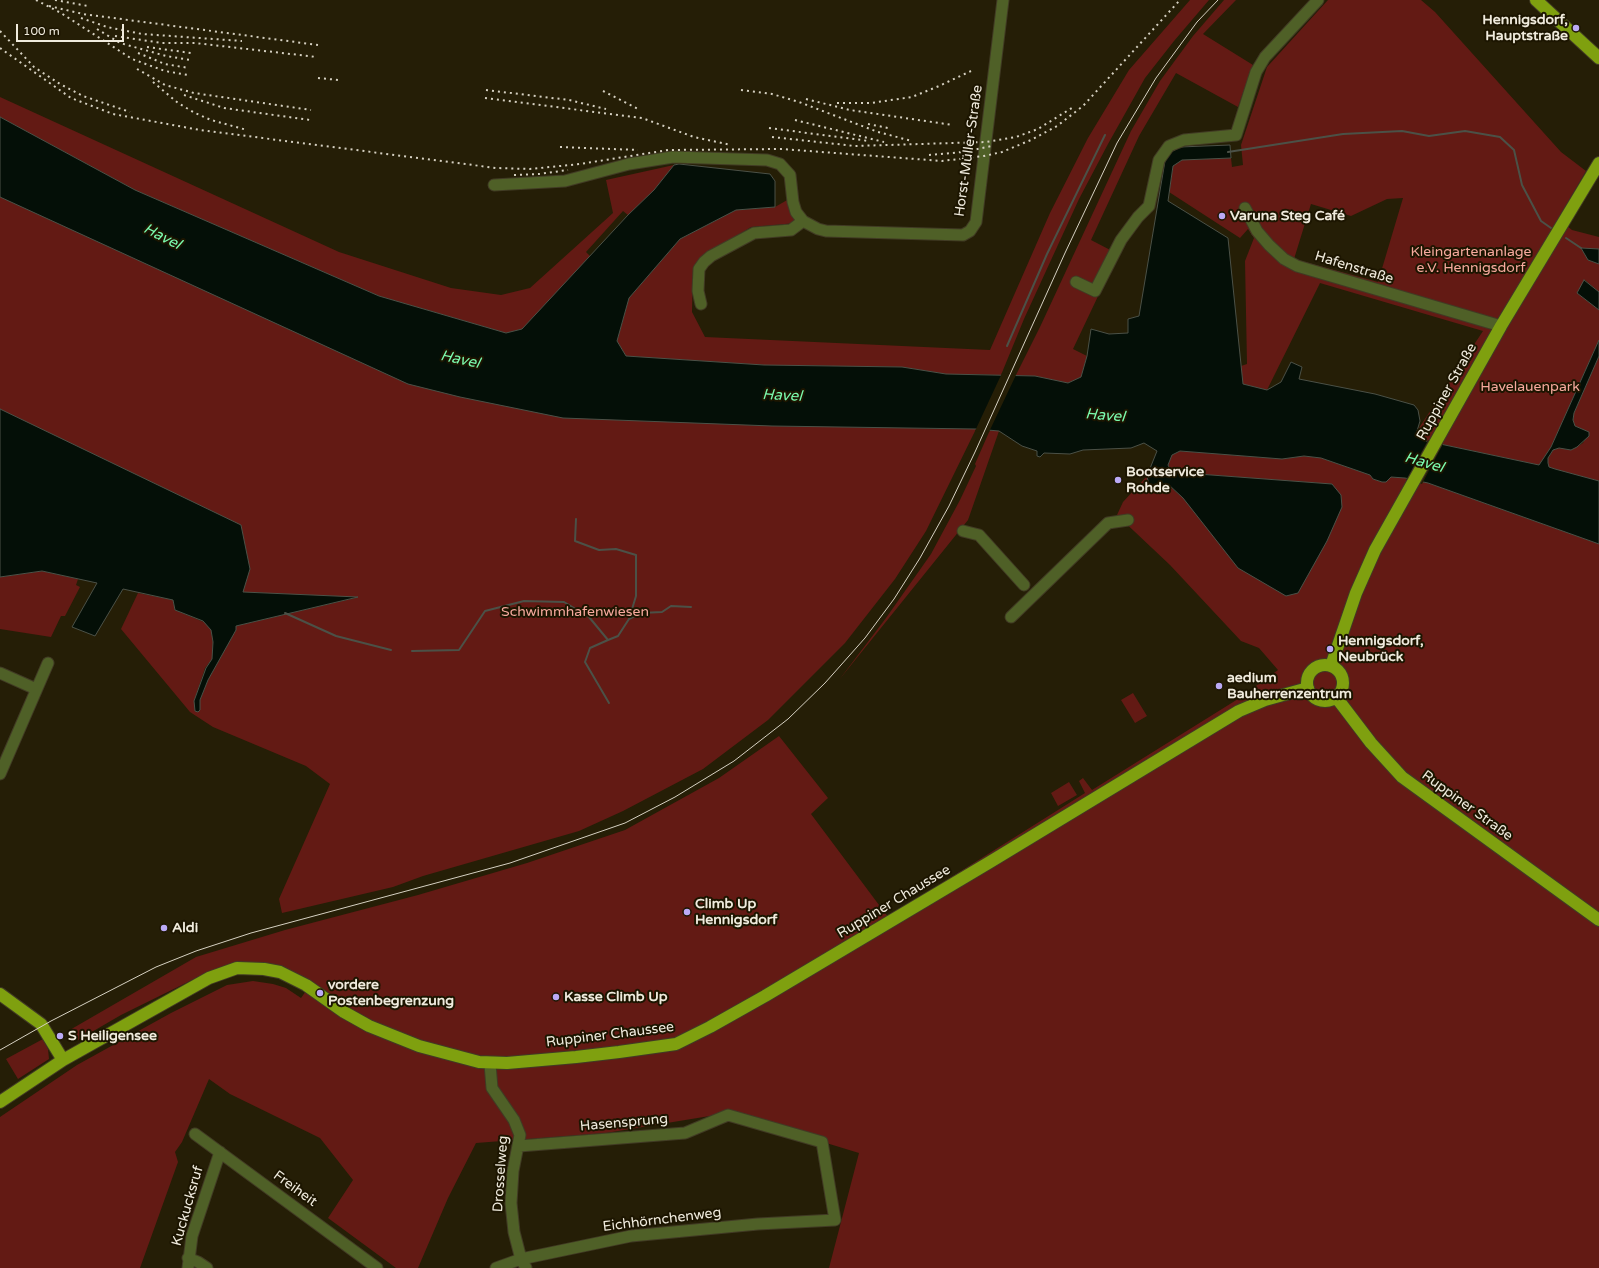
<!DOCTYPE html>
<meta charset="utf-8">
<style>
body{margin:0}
#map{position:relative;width:1599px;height:1268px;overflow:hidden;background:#251e06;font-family:"Varela Round",sans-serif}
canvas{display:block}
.scale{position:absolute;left:16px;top:24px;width:108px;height:18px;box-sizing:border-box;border:2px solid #f0ebdd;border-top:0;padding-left:5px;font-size:12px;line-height:14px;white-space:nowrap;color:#f0ebdd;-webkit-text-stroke:3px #1c1500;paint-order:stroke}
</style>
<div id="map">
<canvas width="1599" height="1268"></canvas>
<div class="scale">100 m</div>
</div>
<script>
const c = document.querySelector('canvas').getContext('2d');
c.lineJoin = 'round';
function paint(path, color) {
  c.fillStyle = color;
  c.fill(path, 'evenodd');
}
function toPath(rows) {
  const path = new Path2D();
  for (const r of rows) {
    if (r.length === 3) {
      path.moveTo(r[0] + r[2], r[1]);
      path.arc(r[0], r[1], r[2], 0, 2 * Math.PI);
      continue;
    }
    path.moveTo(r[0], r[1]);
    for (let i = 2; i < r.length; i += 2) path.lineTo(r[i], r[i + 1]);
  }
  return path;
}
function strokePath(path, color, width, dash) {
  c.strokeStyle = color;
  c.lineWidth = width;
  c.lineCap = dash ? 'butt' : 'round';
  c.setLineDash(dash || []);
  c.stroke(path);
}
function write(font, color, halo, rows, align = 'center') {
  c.font = font + ' "Varela Round",sans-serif';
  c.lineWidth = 4;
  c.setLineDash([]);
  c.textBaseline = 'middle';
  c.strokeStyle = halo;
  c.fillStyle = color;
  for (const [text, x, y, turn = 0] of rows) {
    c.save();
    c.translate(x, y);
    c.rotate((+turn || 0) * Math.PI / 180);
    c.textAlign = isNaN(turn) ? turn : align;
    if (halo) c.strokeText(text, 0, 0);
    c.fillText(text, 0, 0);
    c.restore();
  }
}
paint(toPath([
 [1190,0,1209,0,1174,41,1145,78,1108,144,1079,199,1024,319,1001,375,946,374,902,367,764,365,626,356,617,341,629,298,680,239,736,210,775,207,789,199,797,223,751,227,700,258,693,269,692,312,705,337,990,350,1050,213,1088,138,1129,70],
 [1224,0,1236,0,1203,34,1253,65,1238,107,1176,73,1139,136,1091,240,1118,254,1073,349,1087,356,1081,377,1068,383,1035,376,1015,377,1040,327,1131,131,1160,81,1193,36],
 [1328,0,1421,0,1435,12,1561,152,1586,171,1558,219,1572,230,1599,237,1599,249,1581,248,1588,260,1599,264,1599,292,1585,280,1577,293,1599,310,1599,340,1551,447,1539,465,1426,441,1420,437,1417,431,1483,331,1320,283,1267,390,1243,384,1241,366,1247,364,1245,261,1254,238,1248,229,1240,238,1169,192,1173,166,1182,160,1231,158,1232,167,1243,165,1241,145,1267,67],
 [1403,198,1378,282,1294,259,1311,204,1351,216,1387,199],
 [0,97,339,252,451,288,501,295,530,288,613,213,606,180,674,165,654,190,628,215,623,211,586,252,591,257,522,329,506,333,379,296,135,190,0,117],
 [0,188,168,269,857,427,976,429,926,531,895,579,845,643,768,720,703,769,623,811,579,831,423,876,393,887,282,913,279,899,330,784,306,766,213,727,190,712,121,629,138,593,173,600,175,610,206,623,211,630,213,642,212,659,205,668,194,701,200,710,200,700,208,680,236,630,236,626,355,598,243,592,0,442],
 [1599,356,1599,481,1555,470,1549,467,1548,463,1548,459,1553,450,1559,448,1571,450,1577,447,1583,443,1589,432,1575,426,1573,420,1574,413],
 [990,430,999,431,968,520,839,680,886,618,931,554,960,500,976,466,975,464],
 [1180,451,1282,459,1304,456,1321,458,1370,475,1373,479,1382,482,1391,477,1405,478,1428,483,1599,544,1599,1268,829,1268,859,1153,728,1113,606,1133,476,1143,448,1198,418,1268,396,1268,328,1218,353,1180,320,1138,230,1094,209,1079,182,1142,175,1152,178,1162,140,1268,0,1268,0,1117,77,1065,171,1013,227,985,253,981,273,984,286,988,301,998,311,984,284,968,272,964,245,962,228,965,194,979,121,1015,78,1040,68,1031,196,957,285,930,418,895,527,863,625,830,719,778,779,736,828,798,811,814,888,917,1085,793,1079,781,1083,778,1092,790,1238,699,1278,670,1259,648,1241,641,1170,565,1117,515,1123,502,1147,476,1149,485,1157,487,1167,484,1183,498,1332,484,1171,472,1168,465,1172,455],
 [42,571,78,579,76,585,80,587,65,616,61,616,51,637,0,629,0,577],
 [1133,693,1147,716,1135,723,1121,700],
 [1069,782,1077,795,1058,806,1051,793],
 [43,1039,48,1049,49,1059,18,1079,6,1059]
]), '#631a14');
const water = toPath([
 [0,117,135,190,379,296,506,333,522,329,628,215,654,190,674,165,679,164,770,174,775,181,775,207,736,210,680,239,629,298,617,341,626,356,764,365,902,367,946,374,1035,376,1068,383,1081,377,1087,356,1091,329,1109,334,1128,333,1128,319,1139,316,1166,155,1180,147,1230,145,1231,158,1182,160,1173,166,1168,201,1228,238,1243,384,1267,390,1281,382,1291,362,1302,367,1299,379,1375,394,1414,405,1418,410,1420,421,1417,431,1420,437,1426,441,1539,465,1551,447,1599,340,1599,356,1574,413,1573,420,1575,426,1589,432,1589,436,1577,447,1571,450,1559,448,1553,450,1548,458,1548,463,1549,467,1555,469,1599,481,1599,544,1428,483,1405,478,1391,477,1386,482,1382,482,1373,479,1370,475,1321,458,1304,456,1282,459,1180,451,1172,455,1168,465,1171,472,1332,484,1341,495,1342,507,1327,541,1298,593,1286,596,1238,568,1183,498,1168,484,1157,487,1149,485,1147,476,1157,451,1144,443,1131,448,1083,450,1070,454,1044,453,1040,457,1037,456,1037,451,1022,446,999,431,976,429,772,426,563,418,460,397,408,384,0,197,0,117],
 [1581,248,1599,249,1599,264,1588,260,1581,248],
 [1584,280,1599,292,1599,310,1577,293,1584,280],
 [0,409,241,525,250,569,243,592,358,597,236,626,236,630,208,680,200,700,200,710,198,712,195,711,194,701,206,668,212,659,213,642,211,630,203,621,175,610,173,600,123,589,95,636,72,627,97,583,42,571,0,577,0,409]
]);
paint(water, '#040f07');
strokePath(water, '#4b5147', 1);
paint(toPath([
 [1002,373,1016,375,989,432,975,431],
 [1428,440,1443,444,1422,484,1406,480]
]), '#251e06');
strokePath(toPath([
 [1228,152,1343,134,1402,131,1429,136,1465,131,1500,137,1514,150,1522,185,1541,221,1551,228],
 [1566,238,1581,248],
 [1007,346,1047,254,1105,135],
 [285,613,336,636,391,650],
 [629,619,641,613,662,612,671,606,691,607],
 [608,640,590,648,585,662,609,703],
 [412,651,459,650,485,611,524,601,564,602,589,617,608,640,618,636,629,619,636,596,636,555,616,549,599,550,575,541,576,519]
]), '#4b5147', 2);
const minor = toPath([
 [494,185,565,181,629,164,673,157,767,160,780,164,790,175,793,202,796,212,803,221],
 [1245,208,1257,231,1269,245,1284,259,1297,266,1501,326],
 [1076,282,1095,291,1121,240,1138,217,1149,206,1159,160,1169,146,1184,140,1236,135,1256,72,1265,57,1318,0],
 [701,304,698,291,699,269,704,262,711,256,754,233,791,230,803,221,818,229,826,231,963,235,970,231,976,222,1003,0],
 [963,531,979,535,1024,585],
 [1011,617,1108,523,1128,520],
 [0,673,36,689],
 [0,774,48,663],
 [490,1064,492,1088,514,1120,520,1135,513,1171,511,1203,514,1232,521,1259,526,1268],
 [195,1134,377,1268],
 [188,1258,198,1262,207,1268],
 [188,1268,192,1236,220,1152],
 [496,1268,521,1259,631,1236,758,1224,835,1220,822,1142,728,1115,685,1133,519,1146]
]);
const major = toPath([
 [1536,0,1599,58],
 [1325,683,18],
 [1331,666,1356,593,1375,550,1501,326,1599,163],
 [1336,697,1371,743,1402,777,1599,920],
 [0,994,41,1024,63,1060],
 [0,1102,63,1060,209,978,237,968,264,969,280,972,306,985,344,1012,369,1026,419,1046,479,1062,507,1063,576,1057,619,1052,676,1044,710,1027,765,996,990,862,1239,711,1265,700,1308,688]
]);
strokePath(minor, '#413b24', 13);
strokePath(major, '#413b24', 14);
strokePath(minor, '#4f6027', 11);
strokePath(major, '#7fa00f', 12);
strokePath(toPath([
 [0,1050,51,1021,156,967,196,951,251,933,510,863,625,823,675,797,734,761,788,719,825,683,865,638,894,599,920,558,949,506,975,452,1065,253,1117,143,1156,78,1197,22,1218,0]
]), '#d6d1c2', 1);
strokePath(toPath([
 [36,0,61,13,132,59,165,71,188,75],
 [55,0,88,6],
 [49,6,83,14,318,45],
 [81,18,107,27,142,34,242,41],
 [97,29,120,43,166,56,190,60],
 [0,31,34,67,60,84,83,96,130,112],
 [115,36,162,43,195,43,317,57],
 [147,47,191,53],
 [0,48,71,98,113,114,200,130,496,168,530,169,580,164,668,150,782,149,942,161,984,156,1002,152,1031,140,1057,126,1083,106,1180,0],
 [138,53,165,64,189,68],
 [137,69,165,85,194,93,311,110],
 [318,78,339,80],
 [153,82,178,103,195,113,211,120,247,130],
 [486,90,569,100,606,109],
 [741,90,772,94,799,102,878,132,912,141],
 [603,91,640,110],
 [184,95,224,108,310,120],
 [485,98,642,118,694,137,731,145],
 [806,99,850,110,953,125],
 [837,103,871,103,912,97,939,86,971,71],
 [795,120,884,142],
 [868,124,888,128],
 [769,128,869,141],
 [772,137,855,146,986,142,1016,137,1038,129,1075,106],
 [560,147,638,150],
 [929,155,963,152,992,146],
 [514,175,539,174,568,170]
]), '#d6d1c2', 2, [2, 4]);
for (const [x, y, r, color] of [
 [1576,28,4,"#bbaaf6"],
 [1222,216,4,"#bbaaf6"],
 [1118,480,4,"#bbaaf6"],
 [1330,649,4,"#bbaaf6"],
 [1219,686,4,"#bbaaf6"],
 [687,912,4,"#bbaaf6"],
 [164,928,4,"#bbaaf6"],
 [320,993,4,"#bbaaf6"],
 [556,997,4,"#bbaaf6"],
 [60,1036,4,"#bbaaf6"]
]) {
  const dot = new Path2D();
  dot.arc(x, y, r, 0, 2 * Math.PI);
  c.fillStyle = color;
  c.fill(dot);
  strokePath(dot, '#1c1500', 1.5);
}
write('bold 14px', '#f0ebdd', '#1c1500', [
 ["Hennigsdorf,",1568,20,"right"],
 ["Hauptstraße",1568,36,"right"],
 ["Varuna Steg Café",1230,216],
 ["Bootservice",1126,472],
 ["Rohde",1126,488],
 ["Hennigsdorf,",1338,641],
 ["Neubrück",1338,657],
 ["aedium",1227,678],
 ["Bauherrenzentrum",1227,694],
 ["Climb Up",695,904],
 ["Hennigsdorf",695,920],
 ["Aldi",172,928],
 ["vordere",328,985],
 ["Postenbegrenzung",328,1001],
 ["Kasse Climb Up",564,997],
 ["S Heiligensee",68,1036]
], 'left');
write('14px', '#f0ebdd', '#1c1500', [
 ["Horst-Müller-Straße",969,151,-82],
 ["Hafenstraße",1354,268,17],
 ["Ruppiner Straße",1447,392,-61],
 ["Ruppiner Straße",1467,806,36],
 ["Ruppiner Chaussee",894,902,-31],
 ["Ruppiner Chaussee",610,1035,-7],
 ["Hasensprung",624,1123,-5],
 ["Drosselweg",501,1174,-86],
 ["Freiheit",295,1189,36],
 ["Kuckucksruf",188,1206,-74],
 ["Eichhörnchenweg",662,1220,-7]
]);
write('14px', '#f7a99d', '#1c1500', [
 ["Kleingartenanlage",1471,252],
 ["e.V. Hennigsdorf",1471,268],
 ["Havelauenpark",1530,387],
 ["Schwimmhafenwiesen",575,612]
]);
write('italic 15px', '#7bfbae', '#1c1500', [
 ["Havel",162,237,27],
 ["Havel",460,360,12],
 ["Havel",782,396,3],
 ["Havel",1105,416,5],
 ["Havel",1424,463,16]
]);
</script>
